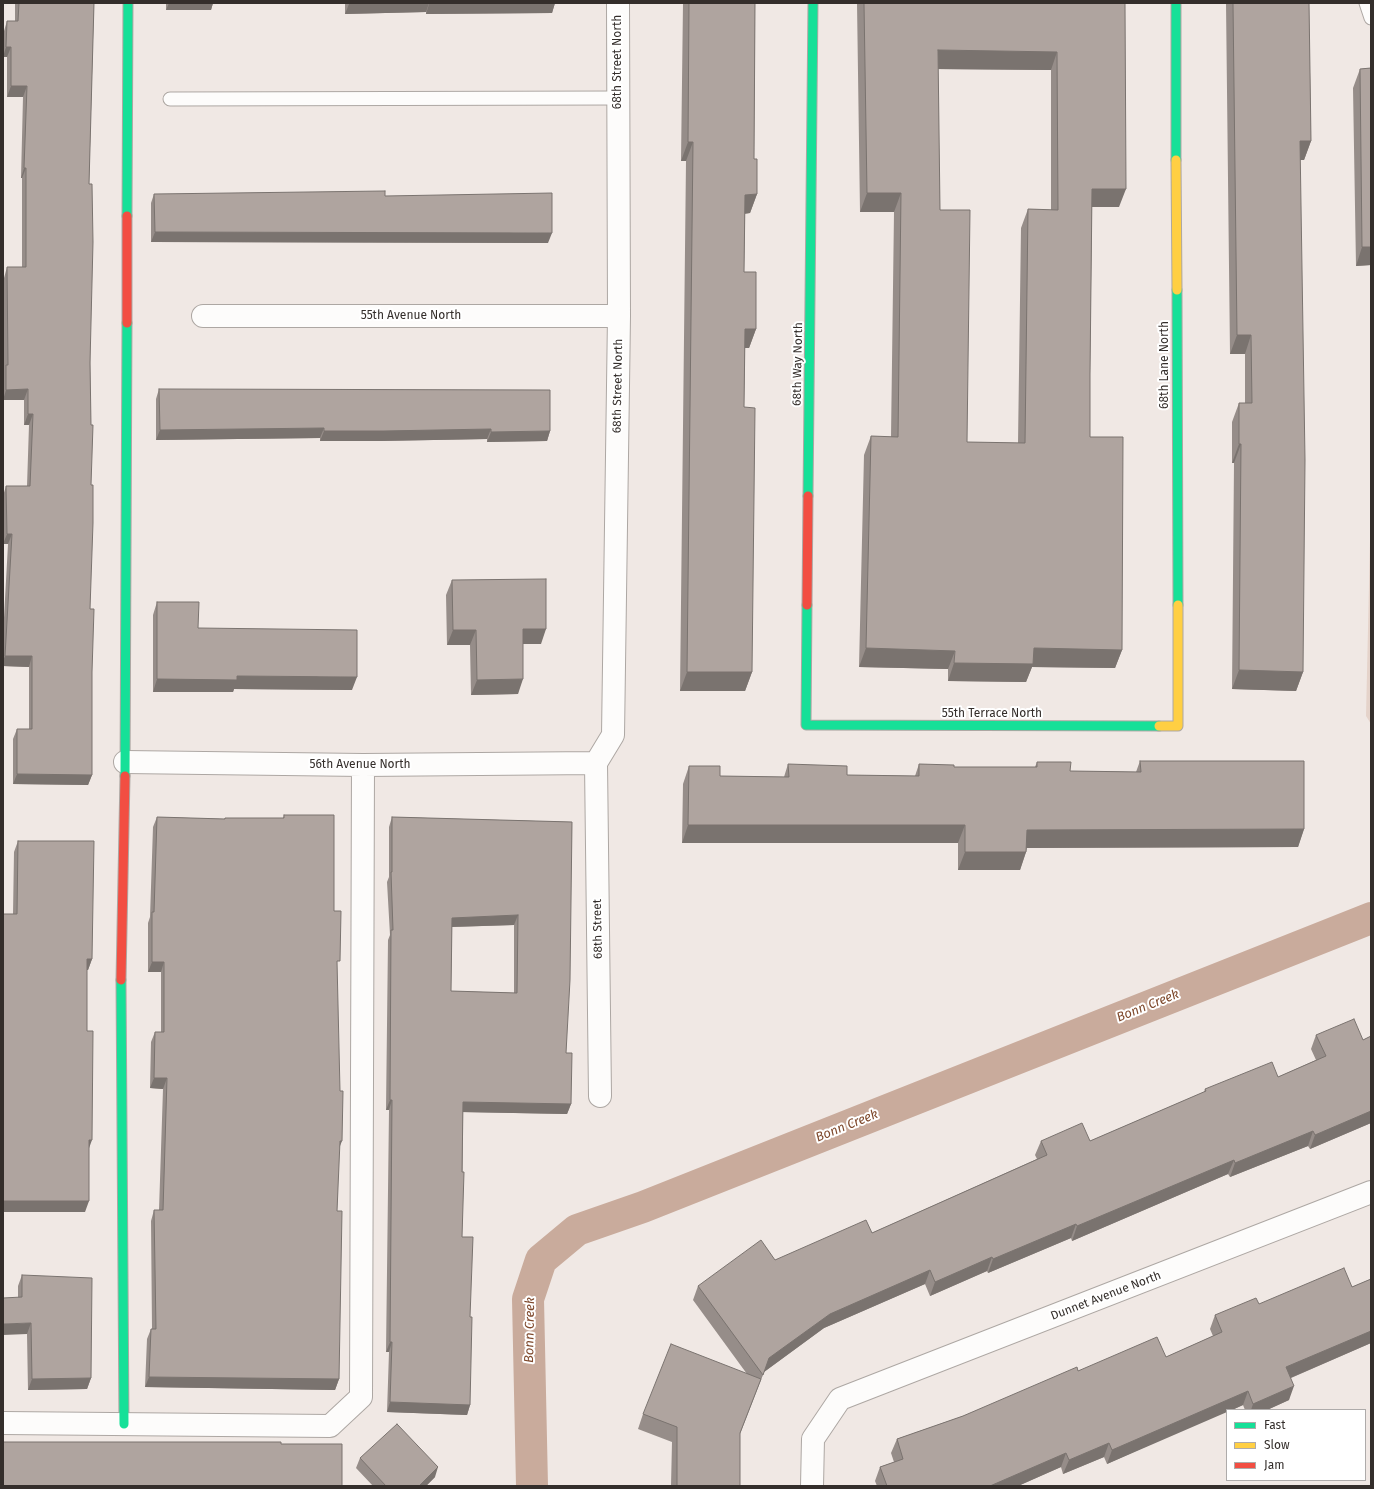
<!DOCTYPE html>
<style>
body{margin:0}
#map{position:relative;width:1374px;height:1489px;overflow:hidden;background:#f0e8e4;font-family:"Fira Sans",sans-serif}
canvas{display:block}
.frame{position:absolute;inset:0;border:4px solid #342e2b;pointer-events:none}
.legend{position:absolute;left:1226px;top:1409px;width:140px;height:72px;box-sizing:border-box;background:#fff;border:1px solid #aeabaa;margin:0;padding:5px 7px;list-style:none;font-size:12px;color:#342e2b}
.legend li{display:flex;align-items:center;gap:8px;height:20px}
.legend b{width:20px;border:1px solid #aeabaa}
</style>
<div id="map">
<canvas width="1374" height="1489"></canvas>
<div class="frame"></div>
<ul class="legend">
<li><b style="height:5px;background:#16e098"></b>Fast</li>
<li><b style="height:5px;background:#ffcf43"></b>Slow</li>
<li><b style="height:5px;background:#f24e42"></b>Jam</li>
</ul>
</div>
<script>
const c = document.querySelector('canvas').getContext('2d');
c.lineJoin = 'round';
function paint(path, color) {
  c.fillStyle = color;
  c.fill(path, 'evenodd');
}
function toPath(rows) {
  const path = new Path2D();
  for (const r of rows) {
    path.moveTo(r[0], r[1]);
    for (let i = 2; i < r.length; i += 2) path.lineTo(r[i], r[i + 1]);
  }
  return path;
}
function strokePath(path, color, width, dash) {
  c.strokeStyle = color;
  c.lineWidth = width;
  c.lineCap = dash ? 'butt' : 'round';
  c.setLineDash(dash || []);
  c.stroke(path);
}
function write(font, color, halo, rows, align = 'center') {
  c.font = font + ' "Fira Sans",sans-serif';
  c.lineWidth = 4;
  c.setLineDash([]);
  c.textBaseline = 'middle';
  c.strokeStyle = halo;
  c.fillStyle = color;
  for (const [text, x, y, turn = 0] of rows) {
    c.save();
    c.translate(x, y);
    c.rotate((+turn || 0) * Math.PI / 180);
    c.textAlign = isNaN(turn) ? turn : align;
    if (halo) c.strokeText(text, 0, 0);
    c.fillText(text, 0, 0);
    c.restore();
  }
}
paint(toPath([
 [1371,497,1371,724,1366,716]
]), '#e5d3ca');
strokePath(toPath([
 [532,1486,528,1299,541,1260,577,1230,643,1207,1371,918]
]), '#c9ab9c', 32);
const lane = toPath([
 [1366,3,1371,18],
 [170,99,618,98]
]);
const street = toPath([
 [203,316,619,316],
 [125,762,363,765,596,763],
 [596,763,613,735,619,316,618,3],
 [596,763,600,1096],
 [3,1423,330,1426,361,1397,363,765],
 [812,1486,813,1439,840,1399,1371,1192]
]);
const fast = toPath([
 [1176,3,1176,160],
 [127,216,128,3],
 [1177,290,1178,605],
 [808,496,813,3],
 [807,605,806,725,1159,726],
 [125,776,127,323],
 [121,980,124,1424]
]);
const slow = toPath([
 [1176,160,1177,290],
 [1159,726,1178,726,1178,605]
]);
const jam = toPath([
 [127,323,127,216],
 [807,605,808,496],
 [121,980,125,776]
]);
strokePath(lane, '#ada7a3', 15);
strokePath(street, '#ada7a3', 24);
strokePath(fast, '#ada7a3', 11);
strokePath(slow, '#ada7a3', 11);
strokePath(jam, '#ada7a3', 11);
strokePath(lane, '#fdfcfb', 13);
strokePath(street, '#fdfcfb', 22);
strokePath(fast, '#16e098', 9);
strokePath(slow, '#ffcf43', 9);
strokePath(jam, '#f24e42', 9);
paint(toPath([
 [15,3,94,3,89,184,91,485,90,609,92,672,92,775,88,785,13,784,13,739,17,729,29,729,29,667,3,666,3,636,8,544,3,544,3,496,6,486,27,486,29,425,24,425,24,400,3,400,3,374,4,370,4,278,7,267,22,267,22,178,21,178,23,97,7,97,7,57,3,57,4,31,7,21,15,21],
 [166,3,213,3,211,10,166,10],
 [345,3,555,3,552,13,426,14,426,12,345,14],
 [683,3,755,3,754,159,757,194,750,213,745,214,744,272,756,329,749,348,745,348,744,407,752,672,745,691,680,691,686,161,681,161],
 [857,3,1125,3,1119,207,1092,207,1090,374,1090,437,1122,650,1115,668,1032,667,1026,682,948,681,948,669,859,667,864,455,871,436,891,437,894,212,860,212],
 [938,69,1051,70,1051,210,1028,209,1021,228,1018,443,967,442,940,210],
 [1226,3,1309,3,1311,141,1304,160,1300,160,1303,672,1296,691,1232,689,1234,463,1232,463,1232,422,1239,403,1245,403,1245,354,1230,354],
 [1371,68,1371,265,1356,266,1353,88,1360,69],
 [154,194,385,196,548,243,151,242,151,203],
 [159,389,550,431,547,441,487,442,487,439,380,441,320,441,320,438,156,440,156,399],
 [452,580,541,644,523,644,518,694,471,695,470,645,447,645,446,595],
 [157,602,198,628,352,690,234,689,233,692,153,692,153,615],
 [1140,761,1304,829,1298,847,1027,848,1026,852,1020,870,958,870,958,843,682,843,683,784,689,766,720,776,784,777,788,764,847,775,915,776,919,764,954,767,1035,767,1037,762,1070,771,1136,772],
 [284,815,334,911,337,967,339,1149,337,1211,339,1379,335,1390,145,1387,147,1339,151,1329,152,1329,151,1221,154,1210,159,1210,163,1089,150,1088,151,1042,155,1032,161,1032,161,972,148,972,148,923,150,917,153,827,157,817,224,819,225,818,283,818],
 [392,817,572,822,566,1053,571,1104,567,1114,463,1112,462,1237,470,1317,470,1405,467,1415,387,1412,389,1352,386,1352,389,1110,386,1110,388,940,390,935,387,882,389,877,389,827],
 [514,925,514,993,451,991,452,927],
 [18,841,92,959,88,970,87,970,87,1031,89,1149,85,1212,3,1212,13,914,14,852],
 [1316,1035,1363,1040,1371,1036,1371,1123,1310,1149,1308,1146,1230,1177,1228,1174,1072,1241,1071,1238,988,1273,987,1271,930,1296,925,1284,824,1328,764,1372,740,1434,740,1486,671,1486,672,1442,638,1429,643,1414,747,1374,693,1300,698,1286,775,1260,872,1233,1037,1159,1035,1155,1041,1141,1090,1141,1204,1092,1205,1089,1278,1077,1316,1060,1311,1049],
 [22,1275,91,1378,87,1389,28,1390,27,1334,18,1297,18,1286],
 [1371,1279,1371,1343,1291,1378,1289,1400,1267,1410,1245,1410,1243,1405,1232,1410,1227,1410,1107,1464,1104,1457,1063,1474,1061,1467,1018,1486,877,1486,875,1481,880,1467,894,1462,891,1453,897,1439,963,1416,1078,1371,1166,1357,1213,1336,1210,1329,1215,1315,1259,1304,1352,1287],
 [360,1458,435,1477,426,1486,373,1486,356,1468]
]), '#968d89');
paint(toPath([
 [169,3,213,3,211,10,166,10],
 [390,3,429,3,426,12,345,14,349,4],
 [555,3,552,13,426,14,429,4],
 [6,47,11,47,7,57,3,57],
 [938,50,1057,52,1051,70,931,69],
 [11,86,27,86,23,97,7,97],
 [1300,141,1311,141,1304,160,1293,160],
 [688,142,693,142,686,161,681,161],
 [24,168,26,168,22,178,21,178],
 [1092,189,1126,189,1119,207,1086,207],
 [867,193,901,193,894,212,860,212],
 [757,194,750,213,738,214,745,195],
 [155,232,552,233,548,243,151,242],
 [1362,247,1371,247,1371,265,1356,266],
 [745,329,756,329,749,348,738,348],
 [1237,335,1251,335,1245,354,1230,354],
 [28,389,24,400,3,400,6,390],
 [28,414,33,414,29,425,24,425],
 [324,428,320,438,156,440,160,430],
 [491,429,487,439,380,441,320,441,324,431],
 [550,431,547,441,487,442,491,432],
 [1239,444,1241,444,1234,463,1232,463],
 [7,534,12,534,8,544,3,544],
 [523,629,546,629,541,644,517,644],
 [453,630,476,630,470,645,447,645],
 [866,648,955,651,948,669,859,667],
 [1034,648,1122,650,1115,668,1032,667,1026,682,948,681,954,663],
 [5,656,32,656,29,667,3,666,3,661],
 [1239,670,1303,672,1296,691,1232,689],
 [687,672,752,672,745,691,680,691],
 [237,676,357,677,352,690,234,689,233,692,153,692,157,679],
 [523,679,518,694,471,695,477,680],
 [17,774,92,775,88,785,13,784],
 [688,825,965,825,958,843,682,843],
 [1304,829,1298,847,1020,848,1027,830],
 [965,852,1026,852,1020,870,958,870],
 [518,915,514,925,449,927,452,918],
 [87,959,92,959,88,970,83,970],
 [152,962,164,962,161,972,148,972],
 [154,1078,167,1078,163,1089,150,1088],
 [390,1100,392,1100,389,1110,386,1110],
 [463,1102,571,1104,567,1114,459,1112],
 [1371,1111,1371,1123,1310,1149,1315,1135],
 [1313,1131,1308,1146,1230,1177,1235,1163],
 [89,1140,92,1140,88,1151],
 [340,1141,342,1141,338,1151],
 [1234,1160,1228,1174,1072,1241,1077,1226],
 [3,1201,89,1201,85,1212,3,1212],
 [1076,1224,1071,1238,988,1273,993,1259],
 [992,1257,987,1271,930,1296,935,1282],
 [930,1270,925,1284,824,1328,764,1372,757,1389,769,1358,830,1314],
 [31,1323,27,1334,3,1335,3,1324],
 [1371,1331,1371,1343,1281,1382,1286,1367],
 [390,1342,392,1342,389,1352,386,1352],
 [149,1377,339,1379,335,1390,145,1387],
 [91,1378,87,1389,28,1390,32,1379],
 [1294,1386,1289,1400,1267,1410,1251,1410,1253,1404],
 [1248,1391,1243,1405,1232,1410,1227,1410,1227,1412,1107,1464,1112,1450],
 [390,1402,470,1405,467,1415,387,1412],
 [1109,1443,1104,1457,1063,1474,1069,1460],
 [1066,1453,1061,1467,1018,1486,990,1486],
 [438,1467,435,1477,426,1486,419,1486]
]), '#7a736f');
const building = toPath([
 [19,3,94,3,89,184,92,184,93,242,90,363,91,425,93,425,91,485,93,485,93,523,90,609,94,609,92,672,92,775,17,774,17,729,32,729,32,656,5,656,12,534,7,534,6,486,30,486,33,414,28,414,28,389,6,390,6,365,8,365,7,267,26,267,26,168,24,168,27,86,11,86,11,47,6,47,7,21,18,21,19,3],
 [349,3,390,3,349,4,349,3],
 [429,3,552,3,429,4,429,3],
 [689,3,755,3,754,159,757,159,757,194,745,195,744,272,756,272,756,329,745,329,744,407,755,408,752,672,687,672,693,142,688,142,689,3],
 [864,3,1125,3,1126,189,1092,189,1090,374,1090,437,1123,437,1122,650,1034,648,1033,664,954,663,955,651,866,648,871,436,898,437,901,193,867,193,864,3],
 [938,50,1057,52,1058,210,1028,209,1025,443,967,442,970,210,940,210,938,50],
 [1233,3,1309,3,1311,141,1300,141,1305,460,1303,672,1239,670,1241,444,1239,444,1239,403,1252,403,1251,335,1237,335,1233,3],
 [1371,68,1371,247,1362,247,1360,69,1371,68],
 [385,191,385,196,552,193,552,233,155,232,154,194,385,191],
 [159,389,550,390,550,431,491,432,491,429,384,431,324,431,324,428,160,430,159,389],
 [546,579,546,629,523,629,523,679,477,680,476,630,453,630,452,580,546,579],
 [157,602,199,602,198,628,357,630,357,677,237,676,237,680,157,679,157,602],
 [1140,761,1304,761,1304,829,1027,830,1026,852,965,852,965,825,688,825,689,766,720,766,720,776,789,777,788,764,847,766,847,775,919,776,919,764,954,765,954,767,1037,767,1037,762,1071,762,1070,771,1141,772,1140,761],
 [284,815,334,815,334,911,341,911,340,961,337,961,340,1091,343,1091,342,1141,340,1141,337,1211,342,1211,339,1379,149,1377,151,1329,156,1329,154,1210,163,1210,167,1078,154,1078,155,1032,164,1032,164,962,152,962,152,912,154,912,157,817,225,819,225,818,284,818,284,815],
 [392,817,572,822,570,980,566,1053,572,1053,571,1104,463,1102,462,1172,464,1172,462,1237,473,1237,470,1317,472,1317,470,1405,390,1402,392,1342,390,1342,392,1100,390,1100,391,930,393,930,391,872,392,872,392,817],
 [518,915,517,993,451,991,452,918,518,915],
 [18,841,94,841,92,959,87,959,87,1031,93,1031,92,1140,89,1140,89,1201,3,1201,3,914,17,914,18,841],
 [1354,1019,1363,1040,1371,1036,1371,1111,1315,1135,1313,1131,1235,1163,1234,1160,1077,1226,1076,1224,993,1259,992,1257,935,1282,930,1270,830,1314,769,1358,763,1375,698,1286,761,1240,775,1260,866,1220,872,1233,1047,1155,1041,1141,1082,1123,1090,1141,1206,1091,1205,1089,1272,1062,1278,1077,1326,1056,1316,1035,1354,1019],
 [1344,1268,1352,1287,1371,1279,1371,1331,1286,1367,1294,1386,1253,1404,1248,1391,1112,1450,1109,1443,1069,1460,1066,1453,990,1486,887,1486,880,1467,903,1459,897,1439,963,1416,1077,1367,1078,1371,1157,1337,1166,1357,1222,1332,1215,1315,1256,1298,1259,1304,1344,1268],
 [22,1275,92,1278,91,1378,32,1379,31,1323,3,1324,3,1298,22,1297,22,1275],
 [671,1344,761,1379,740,1433,740,1486,677,1486,677,1427,643,1414,671,1344],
 [397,1424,438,1467,420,1485,421,1486,386,1486,360,1458,397,1424],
 [3,1442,281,1442,281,1444,342,1444,342,1486,3,1486,3,1442]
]);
paint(building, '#afa49f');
strokePath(building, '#7a736f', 1);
write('12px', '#342e2b', '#fff', [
 ["68th Street North",618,62,-90],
 ["55th Avenue North",411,316],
 ["68th Way North",798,364,-89],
 ["68th Lane North",1165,365,-90],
 ["68th Street North",618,386,-89],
 ["55th Terrace North",992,714],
 ["56th Avenue North",360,765],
 ["68th Street",598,929,-91],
 ["Dunnet Avenue North",1106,1296,-21]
]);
write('italic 13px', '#7e482b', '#fff', [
 ["Bonn Creek",1148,1006,-22],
 ["Bonn Creek",847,1126,-22],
 ["Bonn Creek",530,1330,-89]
]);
</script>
